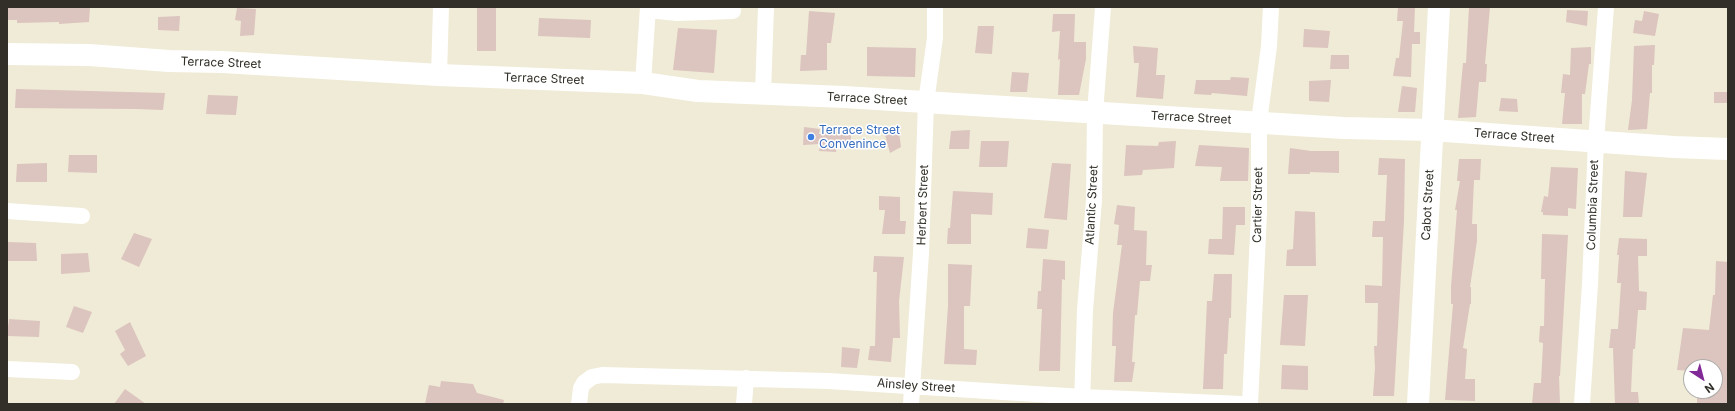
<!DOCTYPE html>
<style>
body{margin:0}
#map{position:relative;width:1735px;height:411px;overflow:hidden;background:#f0ebd6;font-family:Inter,sans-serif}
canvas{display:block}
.frame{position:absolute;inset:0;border:8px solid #312f27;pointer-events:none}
.north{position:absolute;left:1683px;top:359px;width:40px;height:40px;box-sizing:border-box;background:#fff;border:1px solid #adaca9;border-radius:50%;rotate:144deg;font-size:11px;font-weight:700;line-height:16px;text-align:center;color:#312f27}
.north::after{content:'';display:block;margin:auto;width:14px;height:18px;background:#812997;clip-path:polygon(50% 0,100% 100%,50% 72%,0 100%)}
</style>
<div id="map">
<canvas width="1735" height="411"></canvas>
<div class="frame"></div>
<div class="north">N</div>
</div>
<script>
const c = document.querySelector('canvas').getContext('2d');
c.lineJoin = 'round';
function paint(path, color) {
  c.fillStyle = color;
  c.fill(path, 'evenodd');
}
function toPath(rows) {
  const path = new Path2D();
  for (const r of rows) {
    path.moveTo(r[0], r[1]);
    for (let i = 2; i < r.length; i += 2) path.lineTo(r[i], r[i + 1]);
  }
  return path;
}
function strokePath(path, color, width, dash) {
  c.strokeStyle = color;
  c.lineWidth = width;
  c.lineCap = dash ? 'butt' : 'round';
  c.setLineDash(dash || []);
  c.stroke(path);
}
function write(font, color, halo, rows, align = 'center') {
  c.font = font + ' Inter,sans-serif';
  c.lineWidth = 3;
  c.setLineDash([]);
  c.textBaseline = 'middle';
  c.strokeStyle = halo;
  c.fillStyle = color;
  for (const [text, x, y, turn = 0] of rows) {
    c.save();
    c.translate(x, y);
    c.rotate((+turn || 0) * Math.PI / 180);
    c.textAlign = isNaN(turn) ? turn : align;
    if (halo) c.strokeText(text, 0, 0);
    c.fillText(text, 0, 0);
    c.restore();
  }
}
paint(toPath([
 [7,7,90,7,89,22,59,24,59,22,17,23,17,20,7,20],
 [477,7,496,7,496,51,477,51],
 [1398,7,1415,7,1414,32,1420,32,1420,44,1412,44,1411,77,1393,76,1396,58,1399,58,1403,21,1397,21],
 [1469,7,1490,7,1485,64,1487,64,1486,82,1479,82,1476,117,1458,118,1463,63,1466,63],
 [237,8,256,9,254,35,240,36,241,21,235,20],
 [1567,10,1588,11,1587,26,1566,22],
 [809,11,835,13,831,43,827,43,827,70,800,71,801,55,806,55],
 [1644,11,1659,14,1655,36,1633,33,1635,20,1642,21],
 [1053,14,1075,14,1074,42,1086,42,1086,59,1079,95,1058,95,1060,59,1058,60,1060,31,1052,32],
 [180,16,179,31,158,30,158,17],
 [539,18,591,20,590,38,538,36],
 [978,26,994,26,992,54,975,53],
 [678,28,717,30,714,73,673,70],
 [1304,29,1330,31,1328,48,1303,47],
 [1655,45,1654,65,1652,65,1652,93,1650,93,1647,129,1628,130,1632,100,1634,46],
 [1133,46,1158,48,1156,75,1165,75,1163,99,1136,97,1139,63,1134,63],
 [867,47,916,48,915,77,867,76],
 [1591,47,1591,64,1589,64,1585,94,1582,94,1582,124,1562,124,1565,93,1561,93,1563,74,1570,75,1571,48],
 [1331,55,1349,55,1349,69,1330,69],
 [1012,72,1029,73,1027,92,1010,92],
 [1231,77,1249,78,1247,96,1212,93,1211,95,1194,94,1196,80,1230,80],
 [1331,80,1329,102,1309,101,1309,81],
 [1402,86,1417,88,1415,112,1398,112],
 [16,89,165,93,163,110,136,109,15,108],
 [1714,92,1728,92,1728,103,1714,103],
 [208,95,238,96,236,115,206,114],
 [1501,98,1517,99,1518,112,1499,111],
 [804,127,820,129,819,134,851,135,851,144,837,144,836,152,819,151,820,144,803,145],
 [970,130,969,149,949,149,951,131],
 [899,132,901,147,890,153,885,135],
 [981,141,1009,141,1007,167,979,167],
 [1176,141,1174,168,1143,170,1142,175,1124,176,1126,145,1158,146,1159,142],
 [1199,145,1249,148,1248,181,1220,181,1222,167,1195,166],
 [1290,148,1311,151,1339,151,1339,173,1310,172,1310,174,1288,174],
 [69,155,97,155,97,173,68,172],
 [1379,158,1405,159,1404,221,1394,396,1373,396,1375,368,1374,346,1377,346,1378,303,1365,303,1365,285,1382,286,1383,237,1372,237,1373,221,1385,221,1387,175,1378,175],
 [1459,159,1481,159,1480,180,1474,180,1472,224,1477,224,1477,241,1470,287,1471,287,1471,304,1470,304,1463,348,1467,349,1465,379,1475,379,1475,401,1445,400,1453,304,1451,304,1451,287,1457,210,1455,210,1460,181,1457,181],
 [47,163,47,182,16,182,17,164],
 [1052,163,1071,164,1067,220,1044,218],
 [1551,167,1578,168,1576,209,1568,208,1568,216,1543,215,1543,212,1541,212,1544,196,1548,197],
 [1625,171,1647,173,1642,217,1623,217],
 [953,191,993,193,992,215,971,214,971,244,947,244,948,228,950,228],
 [879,196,900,197,900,221,906,221,905,234,882,234,885,210,879,210],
 [1117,205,1135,207,1134,230,1147,231,1146,265,1152,265,1150,281,1140,281,1137,315,1135,315,1132,362,1135,362,1132,382,1114,382,1116,346,1112,346,1113,313,1122,245,1117,245,1119,225,1114,224],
 [1223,207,1245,207,1245,225,1236,225,1234,255,1208,254,1209,239,1222,239],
 [1295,211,1315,212,1316,266,1286,266,1287,250,1293,249],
 [1028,228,1049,230,1047,249,1026,248],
 [134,233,152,239,139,267,121,259],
 [1542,234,1568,235,1560,376,1559,376,1560,404,1532,404,1534,383,1541,383,1543,343,1539,342,1540,326,1544,326,1545,279,1541,279],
 [1619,238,1647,239,1647,256,1638,256,1639,291,1647,292,1646,310,1638,310,1635,349,1633,349,1631,392,1638,392,1639,404,1615,404,1613,348,1609,348,1611,329,1618,329,1621,283,1617,283,1619,255,1617,255],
 [7,242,36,243,37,261,7,261],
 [88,253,90,272,61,274,61,254],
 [874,256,904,257,899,301,900,338,893,338,891,362,868,360,870,346,875,346,877,272,873,272],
 [1043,259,1065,261,1065,280,1062,279,1060,371,1039,371,1042,309,1037,309,1038,291,1041,291],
 [1716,261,1728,262,1728,404,1697,404,1697,391,1715,391,1715,367,1691,367,1691,371,1677,370,1683,328,1709,330,1713,295,1715,295],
 [948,264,972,265,970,306,964,306,964,349,977,350,976,365,944,364,948,306],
 [1214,274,1232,274,1231,318,1229,318,1227,354,1224,354,1223,389,1203,389,1207,301,1212,301],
 [1284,295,1308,295,1305,346,1280,345],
 [74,306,92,312,83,333,66,327],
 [9,319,40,321,39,337,7,336],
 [130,322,146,356,128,366,120,354,125,350,115,331],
 [842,347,860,349,857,368,841,367],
 [1282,365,1308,366,1308,390,1281,389],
 [441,381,473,384,477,393,504,400,503,404,425,404,429,385,440,387],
 [125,389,146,404,114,404]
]), '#dcc4bf');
strokePath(toPath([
 [648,10,677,13,733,11],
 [439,75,441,7],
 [643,83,648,7],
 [763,93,766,7],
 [7,211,82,216],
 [7,369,72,372],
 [579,404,581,388,584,383,592,377,602,375,828,381,1083,397,1242,404],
 [744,404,746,378],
 [911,404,921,253,926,102,935,38,935,7],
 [1082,404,1085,310,1094,200,1095,113,1103,7],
 [1250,404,1259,213,1259,122,1269,46,1271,7],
 [1582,404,1590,284,1596,141,1606,7]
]), '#fff', 16);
strokePath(toPath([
 [7,54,89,55,169,61,223,62,439,75,643,83,698,91,844,97,1344,128,1431,130,1674,147,1728,149],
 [1418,404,1439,7]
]), '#fff', 22);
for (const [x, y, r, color] of [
 [811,137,4,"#3f7fe0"]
]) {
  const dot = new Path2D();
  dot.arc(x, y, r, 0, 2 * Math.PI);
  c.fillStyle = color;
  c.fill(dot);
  strokePath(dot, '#fff', 1.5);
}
write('12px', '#312f27', '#fff', [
 ["Terrace Street",221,63,2],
 ["Terrace Street",544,79,2],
 ["Terrace Street",867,99,3],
 ["Terrace Street",1191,118,3],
 ["Terrace Street",1514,136,4],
 ["Herbert Street",923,205,-88],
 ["Atlantic Street",1092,205,-87],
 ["Cartier Street",1258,205,-89],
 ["Cabot Street",1428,205,-87],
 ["Columbia Street",1593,205,-88],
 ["Ainsley Street",916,386,4]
]);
write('12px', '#366cbe', '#fff', [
 ["Terrace Street",819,130],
 ["Convenince",819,144]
], 'left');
</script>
